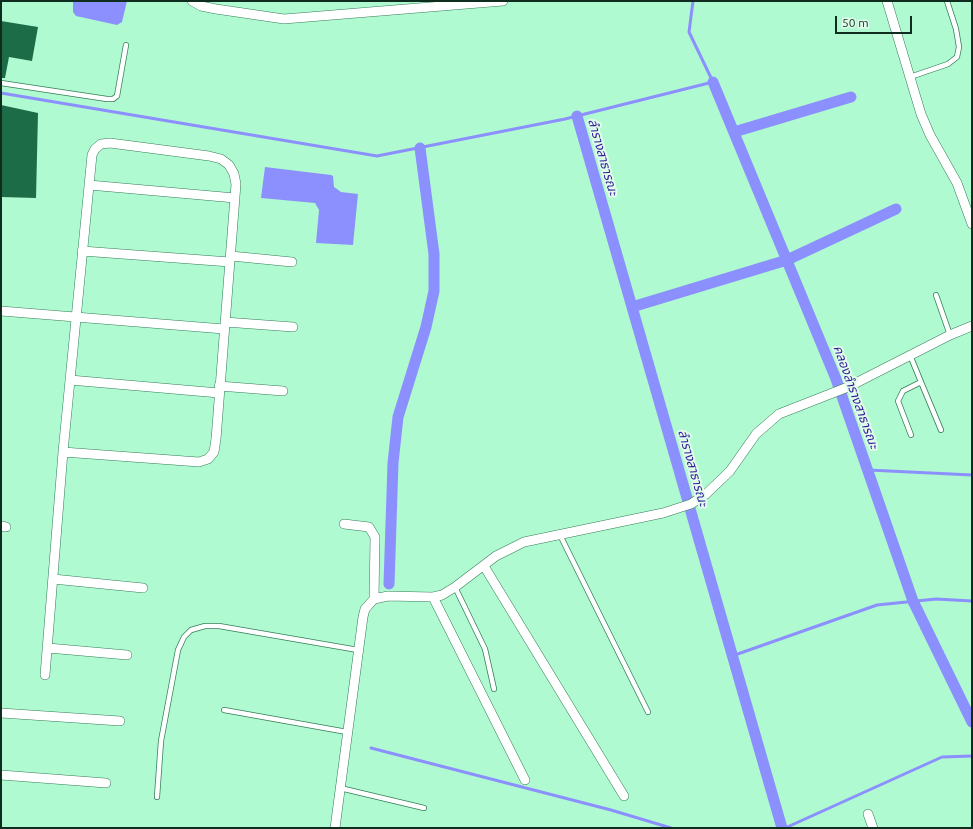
<!DOCTYPE html>
<meta charset="utf-8">
<style>
body{margin:0}
#map{position:relative;width:973px;height:829px;overflow:hidden;background:#b0fad1;font-family:Ubuntu,sans-serif}
canvas{display:block}
.frame{position:absolute;inset:0;border:2px solid #0f2d1e;pointer-events:none}
.scale{position:absolute;left:835px;top:16px;width:77px;height:18px;box-sizing:border-box;border:2px solid #0f2d1e;border-top:0;padding-left:5px;font-size:12px;line-height:14px;white-space:nowrap;color:#0f2d1e;-webkit-text-stroke:3px #e0fceb;paint-order:stroke}
</style>
<div id="map">
<canvas width="973" height="829"></canvas>
<div class="frame"></div>
<div class="scale">50 m</div>
</div>
<script>
const c = document.querySelector('canvas').getContext('2d');
c.lineJoin = 'round';
function paint(path, color) {
  c.fillStyle = color;
  c.fill(path, 'evenodd');
}
function toPath(rows) {
  const path = new Path2D();
  for (const r of rows) {
    path.moveTo(r[0], r[1]);
    for (let i = 2; i < r.length; i += 2) path.lineTo(r[i], r[i + 1]);
  }
  return path;
}
function strokePath(path, color, width, dash) {
  c.strokeStyle = color;
  c.lineWidth = width;
  c.lineCap = dash ? 'butt' : 'round';
  c.setLineDash(dash || []);
  c.stroke(path);
}
function write(font, color, halo, rows, align = 'center') {
  c.font = font + ' Ubuntu,"Noto Sans Thai",sans-serif';
  c.lineWidth = 4;
  c.setLineDash([]);
  c.textBaseline = 'middle';
  c.strokeStyle = halo;
  c.fillStyle = color;
  for (const [text, x, y, turn = 0] of rows) {
    c.save();
    c.translate(x, y);
    c.rotate((+turn || 0) * Math.PI / 180);
    c.textAlign = isNaN(turn) ? turn : align;
    if (halo) c.strokeText(text, 0, 0);
    c.fillText(text, 0, 0);
    c.restore();
  }
}
paint(toPath([
 [73,1,127,1,122,22,117,25,76,16,73,12],
 [265,167,331,175,333,176,334,187,337,189,341,192,358,194,353,245,316,243,319,210,315,203,261,198]
]), '#8c90fe');
strokePath(toPath([
 [1,93,377,156,565,119,713,82,689,32,693,1],
 [868,470,972,475],
 [732,656,877,605,936,599,972,601],
 [371,748,611,810,671,828],
 [785,828,942,757,972,756]
]), '#8c90fe', 3);
strokePath(toPath([
 [713,82,836,379,913,601,972,722],
 [577,116,782,828],
 [734,132,851,97],
 [632,307,787,260,896,209],
 [389,584,393,463,398,417,426,327,434,291,434,254,420,148]
]), '#8c90fe', 11);
paint(toPath([
 [1,21,38,27,32,61,9,57,5,78,1,78],
 [1,105,38,113,36,198,1,197]
]), '#1d6c48');
const lane = toPath([
 [910,77,948,64,957,57,959,47,956,29,947,1],
 [1,83,107,99,113,99,117,96,126,45],
 [936,295,950,335],
 [910,355,921,382,903,391,898,401,911,435],
 [921,382,941,430],
 [560,535,648,712],
 [455,587,485,649,494,689],
 [224,710,347,732],
 [340,788,424,808],
 [157,797,161,741,178,650,184,637,191,630,205,626,219,626,358,650]
]);
const street = toPath([
 [192,1,201,6,216,9,284,19,503,1],
 [887,1,921,114,930,135,957,183,972,224],
 [110,143,209,156,221,159,229,165,234,174,236,184,216,439,214,452,208,459,199,462,63,452,92,155,95,149,101,144,110,143],
 [89,185,235,198],
 [82,251,230,262],
 [231,256,292,262],
 [1,311,224,329],
 [225,322,293,327],
 [70,380,219,393],
 [219,386,283,391],
 [344,524,369,527,375,537,374,599],
 [1,526,6,527],
 [484,566,624,796],
 [53,579,143,588],
 [433,597,525,780],
 [48,648,127,655],
 [45,675,63,452],
 [1,713,120,721],
 [1,775,106,783],
 [868,814,873,828],
 [335,828,363,617,365,609,374,599,388,596,433,597,442,595,455,587,496,556,524,542,663,513,691,504,706,494,730,471,756,434,779,414,848,387,950,335,972,326]
]);
strokePath(lane, '#357d59', 6);
strokePath(street, '#357d59', 10);
strokePath(lane, '#fff', 4.5);
strokePath(street, '#fff', 9);
write('italic 13px', '#331c9b', '#e0fceb', [
 ["ลำรางสาธารณะ",603,157,74],
 ["คลองลำรางสาธารณะ",856,397,70],
 ["ลำรางสาธารณะ",693,468,74]
]);
</script>
